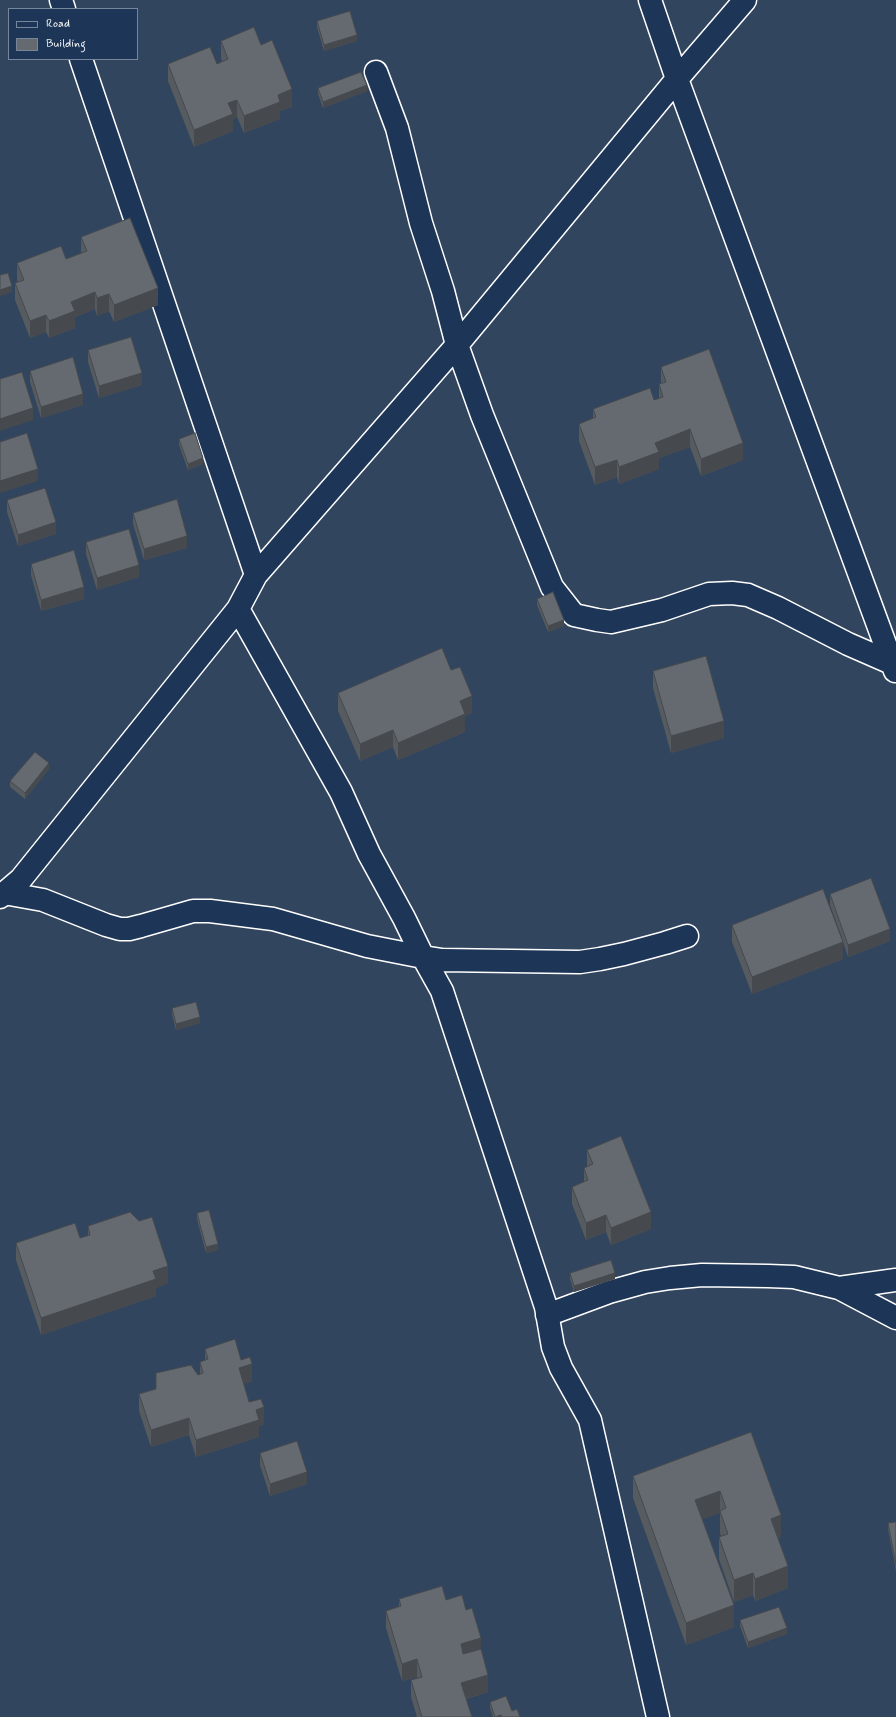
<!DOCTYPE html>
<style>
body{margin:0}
#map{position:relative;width:896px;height:1717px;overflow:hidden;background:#32455e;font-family:Mynerve,sans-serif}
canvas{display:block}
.legend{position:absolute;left:8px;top:8px;width:130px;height:52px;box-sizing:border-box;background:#1d3557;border:1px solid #77869a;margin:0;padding:5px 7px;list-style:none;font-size:12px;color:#fff}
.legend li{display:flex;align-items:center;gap:8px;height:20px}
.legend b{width:20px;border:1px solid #77869a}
</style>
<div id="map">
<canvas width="896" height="1717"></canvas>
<ul class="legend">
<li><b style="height:5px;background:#1d3557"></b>Road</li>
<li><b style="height:11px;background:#646a6f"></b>Building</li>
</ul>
</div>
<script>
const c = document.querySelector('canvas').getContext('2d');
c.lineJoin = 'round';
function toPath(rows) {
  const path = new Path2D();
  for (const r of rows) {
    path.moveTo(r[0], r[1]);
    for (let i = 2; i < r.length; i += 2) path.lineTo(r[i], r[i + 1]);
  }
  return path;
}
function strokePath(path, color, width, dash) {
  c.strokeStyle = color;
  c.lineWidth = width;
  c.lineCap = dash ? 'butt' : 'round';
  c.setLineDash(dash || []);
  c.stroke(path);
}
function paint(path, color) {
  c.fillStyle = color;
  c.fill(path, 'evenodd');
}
const street = toPath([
 [61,0,64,9],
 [650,0,677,79,895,671],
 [81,59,256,575],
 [376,72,397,128,421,223,443,291,457,345,482,415,552,587,574,615,597,620,611,622,662,610,709,594,732,593,748,595,778,608,848,644,896,665],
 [238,609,341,792,369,854,404,918,423,957,442,991,546,1307,553,1347,561,1368,590,1420,658,1717],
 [4,893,43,900,106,925,120,929,129,929,141,926,193,911,210,911,273,919,367,946,423,957,442,960,580,962,600,959,624,954,665,943,687,936],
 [0,897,21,879,238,609,256,575,457,345,677,79,745,0],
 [839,1288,896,1280],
 [547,1315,609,1292,645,1282,670,1278,702,1275,768,1276,794,1277,839,1288,896,1318]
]);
strokePath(street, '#fff', 25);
strokePath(street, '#1d3557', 22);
paint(toPath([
 [317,21,357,41,324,51,317,27],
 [221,41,261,45,292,107,280,111,280,119,244,133,237,117,233,119,233,131,194,147,168,81,168,64,217,64,222,61,221,58],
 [318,88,367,91,323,108,318,94],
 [81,237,158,305,114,322,109,311,97,316,95,309,75,317,75,328,49,338,46,332,30,338,15,300,15,283,18,282,17,280,17,263,66,259,81,253],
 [88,350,142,385,99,398,88,362],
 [661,367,743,460,701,476,690,447,659,458,659,469,619,484,617,477,595,485,579,441,579,424,593,418,593,409,654,400,659,399,659,384,661,384],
 [30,371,83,405,41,418,30,382],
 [179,439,203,464,188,470,179,445],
 [7,500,56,534,18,546,7,512],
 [133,513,187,548,144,560,133,524],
 [86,542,139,577,97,590,86,554],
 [31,564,84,599,41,611,31,575],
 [537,599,564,626,548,632,537,605],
 [451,670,472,713,465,716,465,732,398,760,393,747,360,761,338,711,338,693],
 [653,671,724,738,671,753,653,688],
 [49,769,25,799,10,787,10,781],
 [830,894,890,941,848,957,843,942,843,959,752,994,732,942,732,925,843,941,830,905],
 [172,1008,200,1023,176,1030,172,1014],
 [587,1150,651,1229,611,1245,606,1232,586,1240,572,1204,572,1187,584,1182,584,1168,587,1167],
 [197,1213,218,1250,206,1253,197,1219],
 [88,1226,168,1283,156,1288,156,1296,41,1335,16,1260,16,1243,80,1238,88,1236],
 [570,1273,615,1279,574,1292,570,1279],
 [205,1349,241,1360,252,1381,243,1384,249,1402,264,1424,259,1426,259,1437,196,1457,189,1435,151,1447,139,1411,139,1394,200,1374,200,1362,205,1360],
 [751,1432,781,1537,778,1538,788,1588,755,1601,753,1595,734,1602,719,1559,719,1537,721,1536,720,1533,720,1513,702,1519,734,1627,686,1645,633,1498,633,1476],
 [260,1453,307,1484,270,1496,260,1465],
 [896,1522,896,1571,888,1529,888,1523],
 [399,1599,446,1600,466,1610,481,1650,488,1692,466,1699,472,1717,417,1717,411,1697,411,1680,417,1678,417,1677,402,1681,386,1628,386,1611,399,1606],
 [740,1620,787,1634,748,1648,740,1626],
 [490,1702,512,1711,520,1717,493,1717,490,1708]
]), '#565b5f');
paint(toPath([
 [357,35,357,41,324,51,324,45],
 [367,85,367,91,323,108,323,102],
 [292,89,292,107,280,111,280,119,244,133,244,116,278,95],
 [237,100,237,117,233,119,233,131,194,147,194,130,228,103],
 [12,286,12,292,0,296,0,290],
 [158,288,158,305,114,322,114,305],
 [95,292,95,309,75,317,75,328,49,338,49,321,71,302],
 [109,294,109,311,97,316,97,298],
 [46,315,46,332,30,338,30,321],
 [142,373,142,385,99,398,99,386],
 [83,394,83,405,41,418,41,407],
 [33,408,33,420,0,431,0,419],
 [690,429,690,447,659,458,659,469,619,484,619,467,655,443],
 [743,443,743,460,701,476,701,459],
 [203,458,203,464,188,470,188,464],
 [617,460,617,477,595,485,595,467],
 [38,469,38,481,0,493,0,481],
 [56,522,56,534,18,546,18,535],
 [187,536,187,548,144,560,144,549],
 [139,565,139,577,97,590,97,578],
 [84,587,84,599,41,611,41,600],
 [564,620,564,626,548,632,548,626],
 [472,696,472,713,465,716,465,732,398,760,398,743,460,701],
 [724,721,724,738,671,753,671,736],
 [393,730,393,747,360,761,360,744],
 [49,763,49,769,25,799,25,793],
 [890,929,890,941,848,957,848,945],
 [843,942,843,959,752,994,752,977],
 [200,1017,200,1023,176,1030,176,1024],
 [651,1212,651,1229,611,1245,611,1228],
 [606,1215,606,1232,586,1240,586,1223],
 [218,1244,218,1250,206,1253,206,1247],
 [168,1266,168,1283,156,1288,156,1296,41,1335,41,1318,153,1271],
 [615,1273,615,1279,574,1292,574,1286],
 [252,1364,252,1381,239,1386,239,1368],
 [264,1407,264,1424,259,1426,259,1437,196,1457,196,1440,256,1410],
 [189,1418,189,1435,151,1447,151,1430],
 [307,1472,307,1484,270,1496,270,1484],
 [720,1491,720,1513,695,1522,695,1500],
 [781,1515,781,1537,771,1540,771,1519],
 [788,1566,788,1588,755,1601,755,1579],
 [753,1573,753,1595,734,1602,734,1580],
 [734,1605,734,1627,686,1645,686,1623],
 [787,1628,787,1634,748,1648,748,1642],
 [481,1638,481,1655,461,1661,461,1644],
 [417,1659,417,1677,402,1681,402,1664],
 [488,1675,488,1692,461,1700,461,1683],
 [501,1715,501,1717,495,1717]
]), '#464a4e');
const building = toPath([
 [350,11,357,35,324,45,317,21,350,11],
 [254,27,261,45,272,40,292,89,278,95,280,102,244,116,237,100,228,103,233,114,194,130,168,64,210,47,217,64,228,59,221,41,254,27],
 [361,72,367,85,323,102,318,88,361,72],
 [130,218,158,288,114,305,109,294,97,298,95,292,71,302,75,311,49,321,46,315,30,321,15,283,24,280,17,263,61,246,66,259,87,251,81,237,130,218],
 [8,273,12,286,0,290,0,275,8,273],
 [131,337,142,373,99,386,88,350,131,337],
 [709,349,743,443,701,459,690,429,655,443,659,452,619,467,617,460,595,467,579,424,596,417,593,409,650,388,654,400,663,397,659,384,666,382,661,367,709,349],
 [73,357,83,394,41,407,30,371,73,357],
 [22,372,33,408,0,419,0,379,22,372],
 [27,433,38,469,0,481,0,442,27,433],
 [195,433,203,458,188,464,179,439,195,433],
 [45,488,56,522,18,535,7,500,45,488],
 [177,499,187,536,144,549,133,513,177,499],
 [129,529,139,565,97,578,86,542,129,529],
 [74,550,84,587,41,600,31,564,74,550],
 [553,592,564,620,548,626,537,599,553,592],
 [442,648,451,670,460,667,472,696,460,701,465,714,398,743,393,730,360,744,338,693,442,648],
 [706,656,724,721,671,736,653,671,706,656],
 [35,752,49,763,25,793,10,781,35,752],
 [871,878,890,929,848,945,830,894,871,878],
 [823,889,843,942,752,977,732,925,823,889],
 [196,1002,200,1017,176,1024,172,1008,196,1002],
 [621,1136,651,1212,611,1228,606,1215,586,1223,572,1187,588,1180,584,1168,593,1164,587,1150,621,1136],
 [209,1210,218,1244,206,1247,197,1213,209,1210],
 [130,1212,139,1221,152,1217,168,1266,153,1271,156,1279,41,1318,16,1243,75,1223,80,1238,90,1235,88,1226,130,1212],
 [611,1260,615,1273,574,1286,570,1273,611,1260],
 [235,1339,241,1360,250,1357,252,1364,239,1368,249,1402,261,1399,264,1407,256,1410,259,1420,196,1440,189,1418,151,1430,139,1394,156,1389,156,1373,191,1365,198,1375,203,1373,200,1362,208,1359,205,1349,235,1339],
 [751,1432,781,1515,771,1519,788,1566,755,1579,753,1573,734,1580,719,1537,728,1534,720,1511,726,1508,720,1491,695,1500,734,1605,686,1623,633,1476,751,1432],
 [297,1441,307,1472,270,1484,260,1453,297,1441],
 [896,1522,896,1565,888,1523,896,1522],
 [442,1586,446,1600,462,1595,466,1610,472,1608,481,1638,461,1644,463,1654,481,1649,488,1675,461,1683,472,1717,422,1717,411,1680,422,1677,417,1659,402,1664,386,1611,401,1606,399,1599,442,1586],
 [779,1607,787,1628,748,1642,740,1620,779,1607],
 [506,1696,512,1711,517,1709,520,1717,502,1717,501,1715,495,1717,490,1702,506,1696]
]);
paint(building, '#646a6f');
strokePath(building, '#464a4e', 1);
</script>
